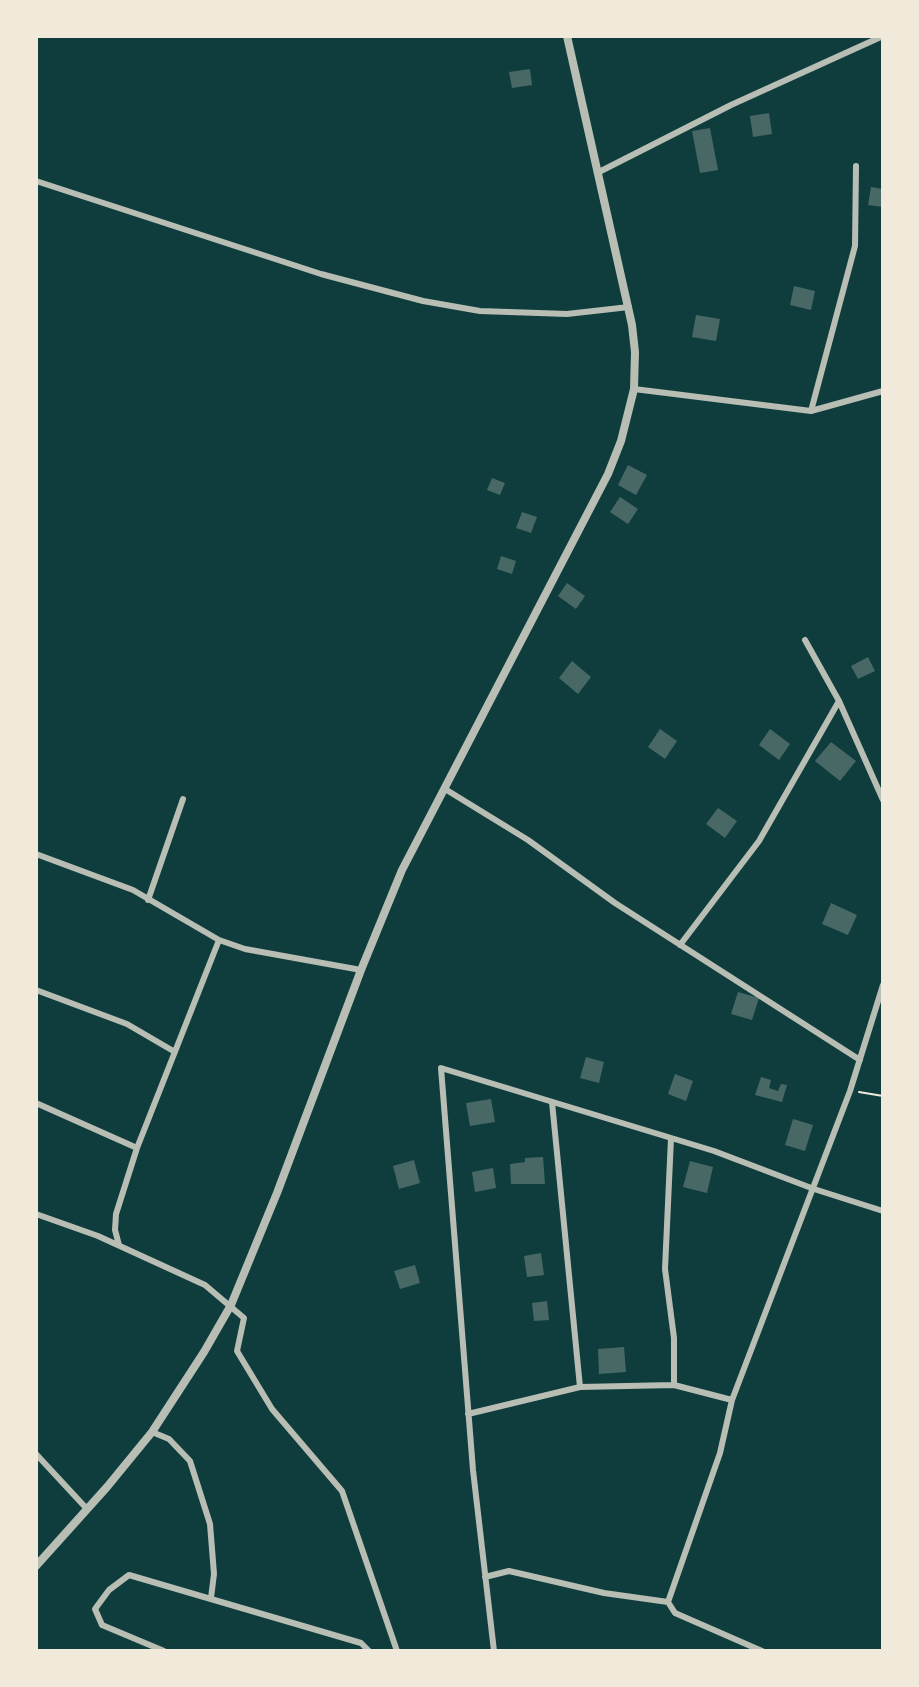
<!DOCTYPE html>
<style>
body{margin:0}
#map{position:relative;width:919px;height:1687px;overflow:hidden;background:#0f3d3e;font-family:Roboto,sans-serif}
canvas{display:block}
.frame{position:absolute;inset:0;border:38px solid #f1e9da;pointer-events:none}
</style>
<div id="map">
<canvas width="919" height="1687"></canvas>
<div class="frame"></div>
</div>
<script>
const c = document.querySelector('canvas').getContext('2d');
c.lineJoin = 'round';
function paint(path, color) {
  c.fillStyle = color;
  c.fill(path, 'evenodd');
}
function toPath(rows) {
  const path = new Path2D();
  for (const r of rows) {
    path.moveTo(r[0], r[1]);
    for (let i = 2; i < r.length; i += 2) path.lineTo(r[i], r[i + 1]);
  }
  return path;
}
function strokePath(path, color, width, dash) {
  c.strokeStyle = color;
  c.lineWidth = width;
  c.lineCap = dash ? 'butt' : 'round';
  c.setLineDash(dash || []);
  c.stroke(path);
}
paint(toPath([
 [530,69,532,85,512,88,509,72],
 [769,113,772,134,753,137,750,116],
 [710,128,718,170,700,173,692,131],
 [871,187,883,189,883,207,868,205],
 [794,286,815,291,811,310,790,305],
 [696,315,720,319,716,341,692,337],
 [628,465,647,475,636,495,618,485],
 [492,478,505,483,500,495,487,490],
 [620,497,638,509,628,524,610,512],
 [522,512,537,517,531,533,516,528],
 [501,556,516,561,512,574,497,569],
 [567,583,585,596,576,609,558,596],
 [868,657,875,671,858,679,851,666],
 [572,661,591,677,578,694,559,678],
 [660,729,677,741,665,759,648,747],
 [770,729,790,744,779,760,759,745],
 [831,742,856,761,840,781,815,761],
 [718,808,737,821,725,838,706,824],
 [831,903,857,915,848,935,822,924],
 [738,992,759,998,752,1020,731,1014],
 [586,1057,604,1062,599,1083,580,1078],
 [675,1074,693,1081,686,1101,668,1094],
 [761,1077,771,1080,769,1088,778,1091,781,1084,787,1085,782,1102,755,1095],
 [491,1099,495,1122,470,1126,466,1103],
 [793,1119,813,1125,805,1151,785,1145],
 [543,1157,545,1184,511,1184,510,1164,525,1162,525,1158],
 [414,1160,420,1183,399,1189,393,1166],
 [690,1161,713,1167,707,1193,683,1187],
 [493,1168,496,1188,475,1192,472,1172],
 [541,1253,544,1275,527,1277,524,1256],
 [415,1265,420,1283,400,1289,394,1271],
 [547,1301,549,1320,534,1321,532,1303],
 [624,1347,626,1372,599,1374,598,1349]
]), '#486865');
strokePath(toPath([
 [859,1092,883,1096]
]), '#f1e9da', 2);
strokePath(toPath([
 [597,173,731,105,883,36],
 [36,181,321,274,423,301,480,311,567,314,629,307],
 [634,389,811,411,883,391],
 [811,411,855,246,856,166],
 [805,640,839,701,883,800],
 [445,789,528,840,615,903,860,1060],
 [36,854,133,890,219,940,245,949,361,970],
 [148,900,183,799],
 [680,945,759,841,839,701],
 [36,990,127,1024,175,1052],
 [552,1102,580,1387],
 [36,1103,137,1148],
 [671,1138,665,1269,674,1338,674,1385],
 [36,1214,98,1236,205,1285,244,1318,237,1351,272,1409,342,1491,397,1651],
 [119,1245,115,1230,116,1214,137,1148,219,940],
 [468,1414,580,1387,674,1385,732,1400],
 [152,1432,169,1439,190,1461,210,1524,214,1574,211,1598],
 [36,1454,87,1509],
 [485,1577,509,1571,604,1593,668,1602,675,1613,762,1651],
 [668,1602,720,1453,732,1400,850,1091,883,985],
 [164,1651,102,1625,95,1609,109,1590,129,1575,361,1643,369,1651],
 [494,1651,473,1470,441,1068,714,1151,814,1189,883,1211]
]), '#b8beb3', 6);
strokePath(toPath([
 [36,1566,107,1487,152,1432,204,1352,231,1305,277,1193,361,970,402,870,608,474,621,441,634,389,635,352,632,325,567,36]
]), '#b8beb3', 8);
</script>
